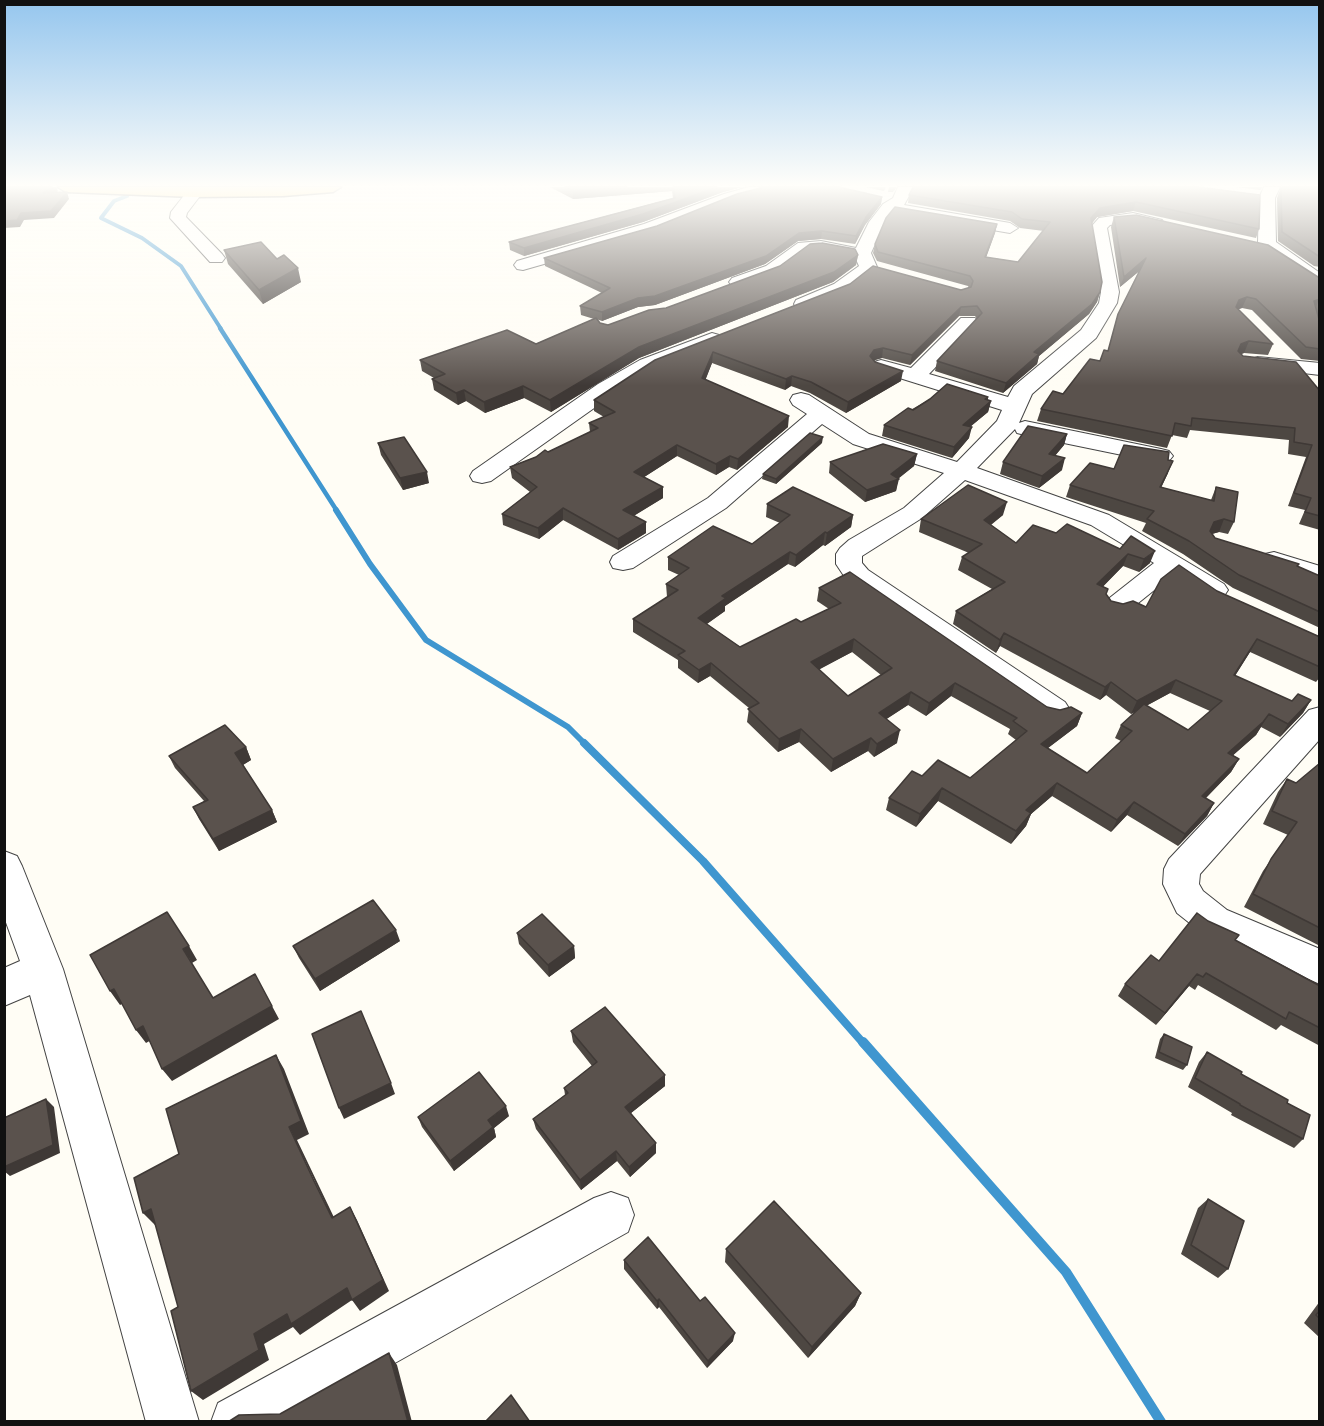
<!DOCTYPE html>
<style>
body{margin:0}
#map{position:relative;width:1324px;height:1426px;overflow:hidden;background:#fffdf5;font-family:Literata,serif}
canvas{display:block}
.frame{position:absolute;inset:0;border:6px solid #111;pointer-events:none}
</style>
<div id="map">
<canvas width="1324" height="1426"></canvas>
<div class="frame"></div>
</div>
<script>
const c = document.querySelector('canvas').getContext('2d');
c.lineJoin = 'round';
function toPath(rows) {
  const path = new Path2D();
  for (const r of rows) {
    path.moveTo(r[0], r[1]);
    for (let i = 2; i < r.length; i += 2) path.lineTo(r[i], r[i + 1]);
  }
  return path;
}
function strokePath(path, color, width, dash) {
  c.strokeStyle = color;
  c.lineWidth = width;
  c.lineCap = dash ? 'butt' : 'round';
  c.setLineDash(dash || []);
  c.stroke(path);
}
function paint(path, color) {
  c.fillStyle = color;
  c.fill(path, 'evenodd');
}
strokePath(toPath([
 [129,187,127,196,114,201,101,218,142,238,181,266,221,329]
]), '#3f96cf', 4);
strokePath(toPath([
 [220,328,337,511]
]), '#3f96cf', 4.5);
strokePath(toPath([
 [336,510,370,564,426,640,568,727,586,745]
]), '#3f96cf', 6);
strokePath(toPath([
 [584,743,703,861,864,1044]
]), '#3f96cf', 8);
strokePath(toPath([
 [863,1042,1066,1272,1161,1422]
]), '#3f96cf', 10);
const minor = toPath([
 [195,187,203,192,187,213,186,217,222,254,225,258,222,262,210,262,170,218,171,212,189,189,195,187],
 [749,187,774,187,771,190,736,200,656,232,523,270,517,269,514,265,517,261,644,224,724,194,749,187],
 [898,187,914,187,904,205,1010,223,1018,228,1010,233,893,213,883,226,871,253,877,267,874,271,848,292,803,310,796,308,794,304,796,300,834,284,859,266,854,255,808,252,778,274,738,287,732,286,729,282,732,278,766,266,798,243,821,241,856,248,869,222,883,204,893,198,898,187],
 [1264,187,1280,187,1275,198,1276,242,1320,273,1320,287,1314,286,1265,253,1258,242,1259,198,1264,187],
 [1133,213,1162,220,1164,224,1156,229,1133,223,1110,225,1107,228,1119,292,1117,303,1096,338,1032,394,1019,423,1025,421,1161,449,1169,451,1173,456,1169,461,1161,463,1025,435,1017,433,1015,429,977,468,1109,515,1224,584,1228,590,1224,596,1214,599,1204,596,1173,575,1127,612,1117,615,1107,612,1103,606,1107,600,1154,563,1091,525,965,480,922,518,862,556,862,563,868,570,1065,702,1070,710,1065,718,1054,721,1043,718,848,582,836,564,836,554,840,548,849,540,904,508,944,473,853,444,822,424,726,508,633,568,623,570,613,568,610,562,613,556,708,498,807,414,793,405,790,400,793,395,801,393,809,395,869,434,957,462,997,421,1002,410,874,370,871,366,874,362,881,360,911,368,961,318,975,318,978,322,975,326,929,374,1008,397,1014,386,1081,330,1099,303,1101,292,1091,227,1099,218,1133,213],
 [712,333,719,335,722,339,719,343,654,368,614,394,491,481,482,483,473,481,470,476,473,471,598,384,640,360,712,333],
 [1258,357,1320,363,1320,375,1251,367,1248,363,1251,359,1258,357],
 [1274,552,1320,566,1320,583,1265,566,1261,560,1265,554,1274,552],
 [1320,707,1320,739,1200,874,1199,884,1203,891,1227,910,1320,949,1320,984,1201,932,1177,913,1163,884,1164,869,1169,859,1309,710,1320,707],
 [4,851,17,856,22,866,63,969,199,1422,146,1422,30,995,4,1006,4,968,20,961,4,917,4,851],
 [611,1192,628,1198,634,1215,628,1232,290,1422,211,1422,218,1403,594,1198,611,1192]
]);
const major = toPath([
 [58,187,341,187,333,192,283,196,195,197,66,192,58,187]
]);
strokePath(minor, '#444', 2);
strokePath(major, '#222', 3);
paint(minor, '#fff');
paint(major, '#f9d66b');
paint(toPath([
 [550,187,742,187,723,192,643,222,524,256,510,250,509,242,673,198,672,191,573,199],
 [865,187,886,187,884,191],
 [889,187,897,187,893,192,888,192],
 [1198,187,1259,229,1256,238,1133,211,1097,217,1092,223,1100,292,1097,302,1089,314,1039,356,1037,364,1003,393,935,371,937,361,977,319,975,316,959,316,910,365,882,358,874,360,901,381,846,413,810,393,791,386,785,390,712,363,705,380,788,427,737,470,729,467,716,475,677,456,644,477,663,487,663,498,633,516,646,522,646,533,618,550,563,520,539,539,503,525,502,514,530,492,512,478,510,467,548,452,590,432,589,423,604,417,594,411,594,400,655,360,969,288,968,286,877,261,873,253,875,244,997,224,995,233,986,257,1018,262,1044,231,1020,228,1010,221,908,203,909,195],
 [1235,187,1263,187,1260,190],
 [1281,187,1320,187,1320,267,1314,266,1278,241,1277,198],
 [882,197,881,204,865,225,855,244,821,239,798,241,765,264,655,305,638,307,602,321,596,319,600,323,608,325,858,255,856,265,833,282,639,358,551,412,524,398,485,413,466,401,458,405,434,390,432,379,434,378,422,371,420,360,536,344,594,319,581,315,580,306,602,293,545,266,544,258,657,226],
 [1114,217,1320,277,1320,320,1318,317,1320,323,1320,361,1301,359,1252,310,1242,308,1238,309,1273,344,1268,355,1244,353,1241,354,1243,356,1320,391,1320,530,1299,524,1305,510,1288,506,1306,457,1288,454,1289,440,1190,430,1187,438,1172,435,1167,448,1037,421,1041,409,1063,394,1100,361,1108,351,1118,314,1139,271,1120,287,1111,227],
 [224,250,277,259,301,282,263,304,228,264],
 [988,397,988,400,991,401,988,412,970,427,969,438,952,458,882,436,884,425,930,399],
 [1067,434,1064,445,1055,456,1062,470,1039,488,1000,474,1003,462],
 [378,443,429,483,403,490,381,455],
 [822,443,776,484,762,479,763,474],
 [917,454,914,466,898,479,896,491,865,502,829,473,830,462],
 [1168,460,1168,473,1161,488,1211,500,1216,487,1234,522,1228,534,1219,532,1212,534,1215,538,1297,566,1320,576,1320,628,1233,588,1183,554,1142,531,1146,523,1066,497,1070,485,1114,469],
 [767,504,853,515,851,527,825,546,823,545,795,567,788,564,725,606,725,611,707,624,740,647,801,622,829,609,817,601,819,588,1047,707,1060,710,1082,713,1077,726,1048,748,1087,773,1121,741,1115,738,1121,725,1137,711,1131,714,1106,695,1100,700,1000,646,996,653,953,624,956,611,992,589,958,570,962,557,969,553,919,532,921,519,1003,515,991,525,1016,543,1056,533,1120,549,1131,536,1150,563,1139,572,1123,566,1103,586,1106,594,1111,601,1123,604,1146,607,1217,591,1320,637,1320,677,1316,682,1250,652,1235,676,1292,701,1311,700,1303,713,1280,737,1261,727,1256,735,1233,755,1239,759,1231,772,1206,798,1214,803,1207,816,1178,846,1127,815,1111,832,1052,796,1031,814,1026,826,1011,844,938,801,916,827,886,810,889,798,922,776,970,778,1016,740,1008,734,1010,729,951,696,926,716,908,705,886,719,897,743,874,757,868,751,831,772,799,742,778,752,747,722,749,708,710,676,698,683,678,668,678,660,633,632,633,619,667,597,666,584,679,575,668,570,668,557,752,544,780,523,766,517],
 [852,652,881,675,848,696,819,669],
 [1170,693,1210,711,1188,730,1146,706],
 [246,747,251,760,243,765,272,810,277,822,219,851,199,819,193,807,204,801,175,768,169,756],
 [1320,763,1320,946,1244,907,1263,871,1288,835,1263,824,1278,792,1287,779,1296,783],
 [1208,921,1236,940,1320,985,1320,1046,1281,1025,1276,1030,1198,985,1195,990,1189,986,1156,1025,1118,996,1125,984,1159,961],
 [517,933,574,946,575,958,549,977,519,944],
 [400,941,320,991,299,958,293,946],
 [571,1031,665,1086,631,1113,656,1143,656,1153,630,1177,617,1161,581,1190,536,1129,533,1119,565,1095,564,1088,592,1066,573,1042],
 [1164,1034,1187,1065,1183,1070,1155,1058,1160,1039],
 [1207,1052,1287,1103,1303,1139,1294,1148,1231,1115,1232,1113,1188,1087,1199,1062],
 [509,1116,494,1128,496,1137,454,1171,422,1127,418,1117],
 [1208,1199,1228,1269,1218,1278,1181,1254,1198,1208],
 [726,1249,861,1293,855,1306,808,1358,725,1262],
 [624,1260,733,1341,707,1368,659,1307,657,1309,624,1269],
 [1320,1301,1320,1338,1304,1323]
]), '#4d4742');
paint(toPath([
 [52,187,56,187,58,191,46,200,43,193],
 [627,187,672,187,672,191,573,199,573,191],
 [717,187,742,187,723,192,643,222,524,256,524,248],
 [67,192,69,199,54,218,24,220,20,227,4,228,4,221],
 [882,197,881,204,865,225,855,244,856,236,866,217],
 [1136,202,1133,211,1097,217,1089,227,1091,218,1100,208],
 [997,224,995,233,983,266,985,257],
 [822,231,821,239,798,241,765,264,655,305,638,307,602,321,602,312,799,233],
 [858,255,856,265,833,282,639,358,551,412,550,400,639,347],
 [1146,258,1142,269,1120,287,1124,277],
 [298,268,301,282,263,304,259,290],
 [1100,292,1097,302,1089,314,1039,356,1037,364,1003,393,1006,383,1034,352],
 [1247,297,1242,308,1234,311,1239,300],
 [1319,299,1315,310,1314,301],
 [961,307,959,316,910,365,912,355],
 [1249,341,1244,353,1236,356,1241,344],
 [883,348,882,358,872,361,870,356,874,350],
 [713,352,712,363,702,389,702,378],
 [903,371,901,381,846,413,848,402],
 [792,376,791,386,785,390,786,379],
 [523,386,524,398,485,413,484,402],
 [464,390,466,401,458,405,456,393],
 [988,397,986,405,991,401,988,412,960,435,963,425],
 [789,416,788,427,737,470,738,459],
 [972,427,969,438,952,458,954,447],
 [1067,434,1064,445,1046,466,1049,454],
 [823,437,822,443,776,484,776,479],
 [677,445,677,456,635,483,634,472],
 [917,454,914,466,896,480,899,479,896,491,865,502,867,490],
 [730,456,729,467,716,475,716,464],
 [1065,458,1062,470,1039,488,1042,476],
 [1173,461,1168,473,1155,500,1160,487],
 [427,472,429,483,403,490,400,478],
 [663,487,663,498,624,522,623,510],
 [1007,502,1003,515,981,532,984,520],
 [563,508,563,520,539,539,538,528],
 [853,515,851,527,825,546,827,533],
 [1224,519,1219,532,1208,535,1214,522],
 [646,522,646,533,618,550,618,539],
 [825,532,823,545,795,567,796,555],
 [1155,551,1150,563,1139,572,1144,559],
 [790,552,788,564,725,606,725,611,698,630,698,618,722,596],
 [1128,554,1123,566,1093,597,1097,584],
 [1004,633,1000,646,996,653,1000,640],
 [854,639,852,652,809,675,811,662],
 [1257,639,1250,652,1227,688,1234,675],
 [711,663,710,676,698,683,699,670],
 [1176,680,1170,693,1131,714,1137,701],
 [1111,682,1106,695,1100,700,1105,687],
 [955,683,951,696,926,716,929,703],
 [911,692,908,705,876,726,879,713],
 [1311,700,1303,713,1280,737,1288,724],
 [1082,713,1077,726,1036,757,1041,744],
 [1269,714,1256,735,1221,766,1228,753],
 [801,729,799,742,778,752,779,739],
 [900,730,897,743,874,757,877,744],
 [871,738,868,751,831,772,833,759],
 [246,747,251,760,241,766,235,753],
 [1239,759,1231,772,1195,809,1202,796],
 [1057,783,1052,796,1031,814,1026,826,1011,844,1026,810],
 [942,788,938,801,916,827,920,814],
 [1134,802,1127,815,1111,832,1117,820],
 [1214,803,1207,816,1178,846,1185,834],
 [272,810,277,822,219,851,213,839],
 [396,930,400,941,320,991,315,979],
 [189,946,197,960,192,963,183,949],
 [574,946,575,958,549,977,548,965],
 [1197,974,1189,986,1156,1025,1165,1013],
 [114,989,124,1003,120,1005,110,991],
 [272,1006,279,1019,172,1081,162,1069],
 [143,1026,153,1039,146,1043,136,1030],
 [276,1055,284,1069,309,1134,297,1140,340,1230,332,1218,289,1127],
 [665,1075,665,1086,626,1117,625,1107],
 [391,1083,395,1094,344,1119,339,1108],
 [46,1099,54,1107,60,1153,10,1176,4,1171,4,1167],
 [506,1106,509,1116,494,1128,496,1137,454,1171,450,1161,488,1120],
 [656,1143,656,1153,630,1177,629,1167],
 [616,1151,617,1161,581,1190,580,1180],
 [350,1207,357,1220,389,1291,360,1311,352,1300,300,1335,293,1327,264,1344,269,1360,203,1400,191,1391,254,1334,287,1314],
 [151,1209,163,1221,155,1225,143,1213],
 [861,1293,855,1306,808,1358,812,1347],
 [659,1299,659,1307,657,1309,657,1301],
 [735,1333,733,1341,707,1368,708,1361],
 [389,1353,397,1365,412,1422,408,1422]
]), '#3f3936');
const building = toPath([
 [4,187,52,187,43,193,67,192,51,211,21,213,17,220,4,221,4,187],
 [565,187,627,187,573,191,565,187],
 [673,187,717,187,643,214,524,248,509,242,675,198,673,187],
 [764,187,839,187,882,197,866,217,856,236,822,231,799,233,766,256,655,296,638,298,602,312,580,306,610,288,544,258,657,226,737,194,764,187],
 [913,187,1198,187,1260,195,1259,229,1136,202,1100,208,1091,218,1102,282,1100,292,1092,304,1034,352,1039,354,1006,383,937,361,982,313,977,306,961,307,912,355,883,348,874,350,870,356,875,362,903,371,848,402,811,382,792,376,786,379,713,352,702,378,789,416,738,459,730,456,716,464,677,445,634,472,663,487,623,510,646,522,618,539,563,508,538,528,502,514,537,487,510,467,536,457,545,450,548,452,598,428,589,423,615,412,594,400,655,360,850,284,873,266,961,290,971,287,973,281,970,276,878,252,875,244,886,218,895,207,997,224,985,257,1018,262,1050,222,1022,219,1012,212,909,195,913,187],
 [1282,187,1320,187,1320,257,1282,232,1281,190,1282,187],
 [1136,215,1268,245,1318,277,1320,277,1320,299,1314,301,1320,323,1320,349,1306,347,1256,299,1247,297,1239,300,1236,307,1273,344,1249,341,1241,344,1238,351,1243,356,1296,362,1320,391,1320,516,1305,512,1311,498,1294,493,1312,445,1294,442,1295,428,1192,418,1191,426,1175,423,1172,436,1041,409,1053,391,1063,394,1090,359,1100,361,1104,350,1108,351,1118,314,1146,258,1124,277,1114,217,1136,215],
 [261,242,277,259,284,255,298,268,259,290,224,250,261,242],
 [822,243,855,249,858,255,834,272,639,347,550,400,523,386,484,402,464,390,456,393,432,379,445,374,420,360,507,330,536,344,596,318,600,323,608,325,649,310,666,308,780,266,810,244,822,243],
 [947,384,988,397,985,399,991,401,963,425,972,427,954,447,884,425,908,408,913,410,930,399,947,384],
 [1028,426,1067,434,1049,454,1065,458,1042,476,1003,462,1028,426],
 [810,433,823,437,776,479,763,474,810,433],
 [404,437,427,472,400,478,378,443,404,437],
 [883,444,917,454,891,474,899,479,867,490,830,462,883,444],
 [1124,445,1169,452,1168,460,1173,461,1160,487,1214,501,1216,487,1238,492,1234,522,1224,519,1214,522,1210,531,1215,538,1299,564,1297,566,1320,576,1320,612,1239,575,1189,541,1147,519,1154,511,1070,485,1090,463,1114,469,1124,445],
 [968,485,1007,502,984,520,1016,543,1033,525,1056,533,1067,524,1120,549,1131,536,1155,551,1144,559,1128,554,1097,584,1108,589,1106,594,1111,601,1123,604,1133,601,1146,607,1161,579,1179,565,1217,591,1320,637,1320,667,1257,639,1234,675,1292,701,1298,694,1311,700,1288,724,1269,714,1263,722,1228,753,1239,759,1202,796,1214,803,1185,834,1134,802,1117,820,1057,783,1026,810,1031,813,1016,831,942,788,920,814,889,798,912,771,922,776,938,760,970,778,1027,731,1013,721,1017,718,955,683,929,703,911,692,879,713,900,730,877,744,871,738,833,759,801,729,779,739,748,709,759,703,711,663,699,670,678,655,685,651,633,619,678,590,666,584,689,568,668,557,713,526,752,544,790,515,767,504,793,487,853,515,827,533,825,532,796,555,790,552,722,596,726,598,698,618,740,647,796,619,801,622,841,603,819,588,850,572,1047,707,1060,710,1071,707,1082,713,1041,744,1087,773,1132,731,1121,725,1144,704,1188,730,1222,701,1176,680,1137,701,1111,682,1105,687,1004,633,1000,640,956,611,1005,582,962,557,982,544,921,519,968,485],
 [854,639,892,668,848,696,811,662,854,639],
 [225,725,246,747,235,753,272,810,213,839,193,807,208,800,169,756,225,725],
 [1320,763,1320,928,1253,894,1271,859,1297,822,1272,811,1287,779,1296,783,1320,763],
 [373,900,396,930,315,979,293,946,373,900],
 [167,912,189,946,183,949,213,998,255,974,272,1006,162,1069,143,1026,136,1030,114,989,110,991,90,955,167,912],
 [1197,913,1208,921,1239,935,1235,940,1320,986,1320,1028,1289,1012,1286,1019,1206,973,1203,977,1197,974,1165,1013,1125,984,1151,955,1159,961,1197,913],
 [542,914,574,946,548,965,517,933,542,914],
 [605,1007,665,1075,625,1107,656,1143,629,1167,616,1151,580,1180,533,1119,568,1093,564,1088,597,1062,571,1031,605,1007],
 [361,1011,391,1083,339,1108,312,1034,361,1011],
 [1164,1034,1192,1047,1187,1065,1159,1052,1164,1034],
 [1207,1052,1242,1072,1241,1074,1288,1100,1287,1103,1310,1115,1303,1139,1240,1105,1240,1104,1195,1078,1207,1052],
 [276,1055,301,1121,289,1127,314,1181,332,1218,350,1207,383,1280,352,1300,347,1288,291,1324,287,1314,254,1334,259,1350,191,1391,171,1311,178,1307,151,1209,143,1213,134,1178,179,1154,166,1109,276,1055],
 [479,1072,506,1106,488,1120,493,1127,450,1161,418,1117,479,1072],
 [46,1099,53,1145,4,1167,4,1118,46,1099],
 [1208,1199,1244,1221,1228,1269,1191,1245,1208,1199],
 [774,1201,861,1293,812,1347,726,1249,774,1201],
 [648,1237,700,1301,705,1297,735,1333,708,1361,659,1299,657,1301,624,1260,648,1237],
 [1320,1310,1320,1319,1316,1315,1320,1310],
 [389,1353,408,1422,228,1422,239,1415,280,1414,389,1353],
 [511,1395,530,1422,485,1422,511,1395]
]);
paint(building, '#5a524d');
strokePath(building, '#3f3936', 1.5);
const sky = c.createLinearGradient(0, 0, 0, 386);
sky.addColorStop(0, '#95c6ee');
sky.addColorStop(0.48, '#fffefa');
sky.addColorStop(1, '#fffefa00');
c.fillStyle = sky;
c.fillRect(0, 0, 1324, 386);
</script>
